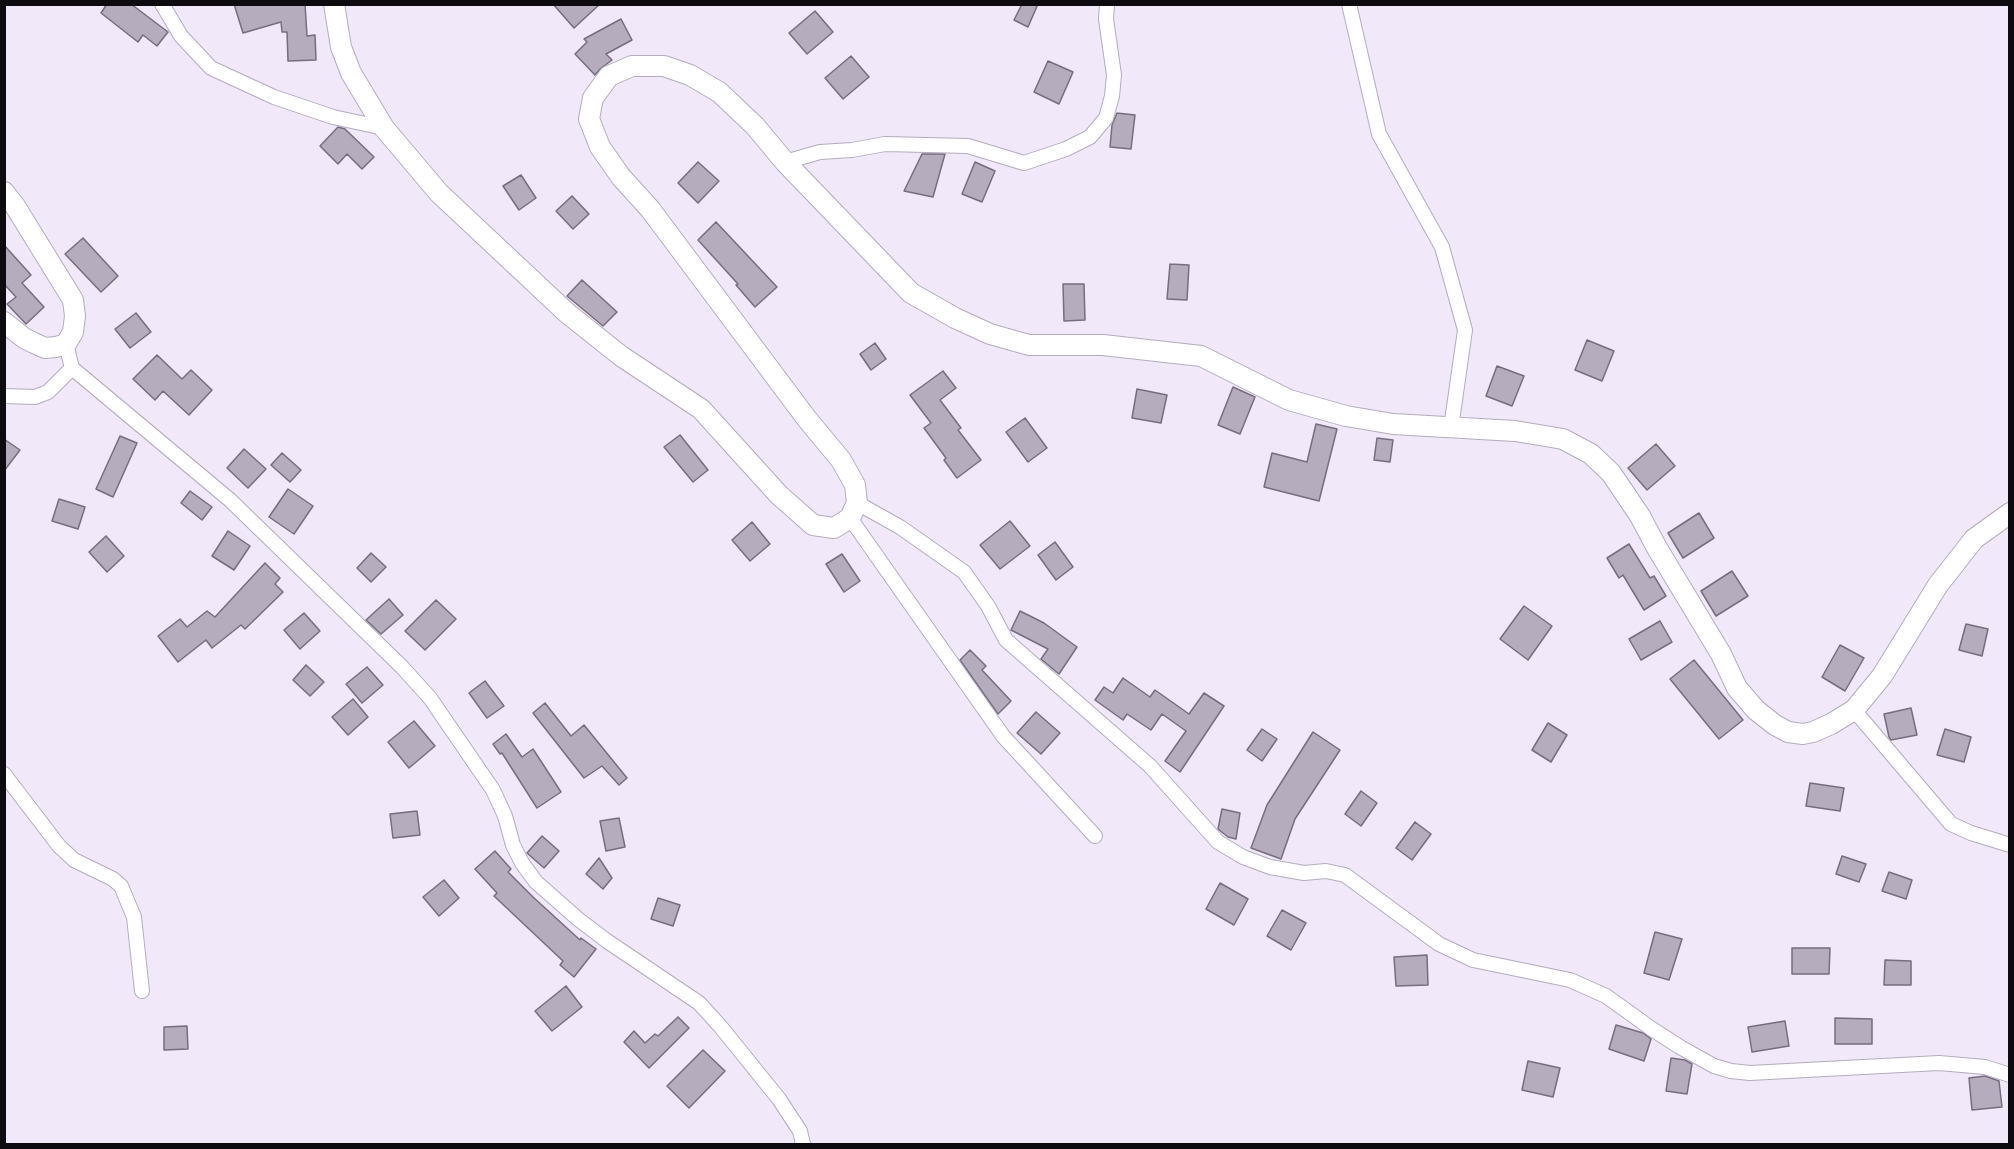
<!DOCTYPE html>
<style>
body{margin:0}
#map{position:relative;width:2014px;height:1149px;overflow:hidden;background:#f1e8fa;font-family:"Roboto Condensed",sans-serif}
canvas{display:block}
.frame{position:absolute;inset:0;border:6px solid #0d0a10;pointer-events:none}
</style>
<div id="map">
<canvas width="2014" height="1149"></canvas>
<div class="frame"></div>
</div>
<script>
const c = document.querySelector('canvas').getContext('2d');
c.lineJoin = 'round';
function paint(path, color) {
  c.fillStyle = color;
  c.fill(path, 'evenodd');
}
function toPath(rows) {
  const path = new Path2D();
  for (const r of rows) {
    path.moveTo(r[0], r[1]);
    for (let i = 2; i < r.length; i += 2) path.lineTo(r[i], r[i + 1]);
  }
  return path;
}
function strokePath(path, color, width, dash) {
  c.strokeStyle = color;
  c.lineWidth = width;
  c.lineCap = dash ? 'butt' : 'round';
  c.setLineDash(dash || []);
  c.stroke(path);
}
const building = toPath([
 [107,4,131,4,168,32,157,46,143,35,138,42,101,13,107,4],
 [234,4,305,4,307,36,315,35,316,60,288,61,287,32,282,32,281,22,243,33,234,4],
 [553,4,600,4,574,28,553,4],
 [1022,4,1038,4,1028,27,1014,20,1022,4],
 [815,11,833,32,807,54,789,33,815,11],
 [621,19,632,40,606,54,612,60,600,69,595,75,575,54,587,42,584,39,621,19],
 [851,56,869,77,843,99,825,78,851,56],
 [1048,61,1073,72,1059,104,1034,92,1048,61],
 [1117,113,1135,115,1131,149,1110,147,1112,125,1117,113],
 [338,127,345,129,374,157,362,169,347,154,338,164,320,146,338,127],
 [922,154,945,154,933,197,904,191,922,154],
 [698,162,719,181,698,203,678,183,698,162],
 [975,162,995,171,982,202,962,194,975,162],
 [521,175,536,198,519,210,503,186,521,175],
 [572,196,589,214,573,229,556,211,572,196],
 [716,222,777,287,755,307,736,285,738,284,698,240,716,222],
 [83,238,118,276,101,292,65,254,83,238],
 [4,245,31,275,22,283,44,307,26,324,7,304,16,297,4,284,4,245],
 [1170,264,1189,265,1187,300,1167,299,1170,264],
 [582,280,617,312,603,326,567,296,582,280],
 [1063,284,1084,284,1085,320,1064,321,1063,284],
 [136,313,151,332,130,348,115,329,136,313],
 [1587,340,1614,351,1602,381,1575,370,1587,340],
 [875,343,886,359,871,370,860,354,875,343],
 [157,355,182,379,191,370,212,390,189,415,163,391,155,400,133,379,157,355],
 [1497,366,1524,376,1512,406,1486,396,1497,366],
 [943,371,956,388,940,400,961,428,958,430,981,460,957,478,944,460,946,458,924,428,931,423,910,395,943,371],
 [1233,387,1255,397,1240,434,1218,425,1233,387],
 [1137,389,1167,395,1161,423,1132,418,1137,389],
 [1025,418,1047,448,1028,462,1006,432,1025,418],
 [1316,424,1337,429,1319,501,1264,487,1272,453,1307,462,1316,424],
 [680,435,708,470,693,482,664,447,680,435],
 [120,436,137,443,113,497,96,489,120,436],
 [1377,438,1393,440,1390,462,1374,460,1377,438],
 [4,439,20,450,4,471,4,439],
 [1656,444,1675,466,1647,490,1628,468,1656,444],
 [244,449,266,469,248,488,227,468,244,449],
 [282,453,301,470,290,482,271,465,282,453],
 [288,489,313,506,294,534,269,517,288,489],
 [190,491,212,507,202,520,181,503,190,491],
 [59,499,85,507,78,529,52,521,59,499],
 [1699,513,1714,538,1683,558,1668,533,1699,513],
 [1010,521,1030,546,1000,569,980,545,1010,521],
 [752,522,770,544,750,561,732,540,752,522],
 [228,531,250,546,234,570,212,556,228,531],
 [106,536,124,556,107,572,89,552,106,536],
 [1055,542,1073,567,1056,580,1038,555,1055,542],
 [1629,544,1650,578,1654,576,1666,596,1644,610,1623,575,1619,578,1607,558,1629,544],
 [371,553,386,567,371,582,357,568,371,553],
 [842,554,860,581,844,592,826,564,842,554],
 [265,563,280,578,275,584,283,592,245,629,241,625,212,648,206,640,178,662,158,636,180,619,187,627,207,611,215,617,265,563],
 [1732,571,1748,596,1716,616,1701,591,1732,571],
 [389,599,403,615,381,634,366,620,389,599],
 [436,600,456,619,425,650,405,631,436,600],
 [1524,606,1552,626,1528,660,1500,639,1524,606],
 [1020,611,1044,623,1077,647,1059,674,1041,659,1048,649,1011,630,1020,611],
 [304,613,320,631,300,649,284,630,304,613],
 [1660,621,1672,642,1641,660,1629,639,1660,621],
 [1966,624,1988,629,1982,656,1959,650,1966,624],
 [1840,645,1864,658,1845,691,1822,677,1840,645],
 [970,650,986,666,982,670,1011,701,998,714,960,660,970,650],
 [1694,660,1743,720,1719,739,1670,679,1694,660],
 [306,665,324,682,310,696,293,680,306,665],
 [367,667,383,685,362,703,346,684,367,667],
 [1123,678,1150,697,1155,690,1189,714,1204,693,1224,706,1180,772,1165,761,1186,731,1162,714,1151,730,1127,714,1123,720,1095,700,1104,687,1113,693,1123,678],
 [485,681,504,706,487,718,469,693,485,681],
 [353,699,368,717,348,735,332,717,353,699],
 [545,703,571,736,584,725,627,778,619,785,602,766,584,778,533,713,545,703],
 [1911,708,1917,735,1891,740,1889,737,1884,714,1911,708],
 [1036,712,1060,733,1041,754,1017,733,1036,712],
 [414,721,435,746,409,768,388,742,414,721],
 [1548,723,1567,735,1551,762,1532,750,1548,723],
 [1262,729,1277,739,1262,761,1247,750,1262,729],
 [1945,729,1971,737,1964,762,1937,755,1945,729],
 [1313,732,1340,750,1295,819,1281,859,1251,848,1267,805,1313,732],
 [506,734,522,757,533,749,561,792,537,808,502,753,500,754,493,744,506,734],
 [1810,783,1844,788,1840,811,1806,806,1810,783],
 [1361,791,1377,803,1361,826,1345,814,1361,791],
 [1222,809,1240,813,1236,839,1228,837,1218,829,1222,809],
 [417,811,420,835,393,838,390,814,417,811],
 [619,818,625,847,606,851,600,821,619,818],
 [1415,822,1431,834,1412,860,1396,848,1415,822],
 [542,836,559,851,544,868,527,853,542,836],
 [495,851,511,869,508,872,533,897,580,940,581,938,596,949,574,977,560,965,563,961,494,896,497,893,475,869,495,851],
 [1842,856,1866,864,1859,882,1836,874,1842,856],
 [599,858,612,878,603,889,586,874,599,858],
 [1889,872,1912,880,1906,899,1882,891,1889,872],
 [444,880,459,898,439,916,423,897,444,880],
 [1220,883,1248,899,1234,925,1206,909,1220,883],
 [658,898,680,905,673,926,651,919,658,898],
 [1282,910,1306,923,1291,950,1267,936,1282,910],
 [1655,932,1682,939,1669,980,1644,973,1655,932],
 [1792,948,1830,948,1829,974,1792,974,1792,948],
 [1427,955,1428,985,1396,986,1394,957,1427,955],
 [1885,960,1911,961,1911,985,1884,985,1885,960],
 [566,986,582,1007,552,1031,535,1011,566,986],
 [678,1017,689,1028,649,1068,624,1042,634,1031,645,1043,655,1034,658,1036,678,1017],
 [1835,1018,1872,1019,1872,1044,1835,1044,1835,1018],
 [1785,1021,1789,1046,1752,1052,1748,1027,1785,1021],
 [1616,1025,1643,1033,1651,1039,1644,1061,1609,1049,1616,1025],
 [187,1026,188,1049,164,1050,164,1027,187,1026],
 [703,1050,725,1071,689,1108,667,1086,703,1050],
 [1671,1058,1685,1060,1692,1064,1687,1094,1666,1091,1671,1058],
 [1528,1061,1560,1068,1553,1097,1522,1090,1528,1061],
 [1985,1076,1999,1081,2002,1107,1972,1110,1969,1078,1985,1076]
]);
paint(building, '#b5adbe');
strokePath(building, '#766e7e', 1.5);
const street = toPath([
 [162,4,181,36,211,68,274,97,333,117,384,128],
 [1349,4,1379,134,1442,247,1465,330,1451,428],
 [785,162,820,152,852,150,885,144,968,146,1024,163,1066,149,1090,137,1106,118,1112,96,1114,75,1106,19,1107,4],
 [66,344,72,368,230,500,402,667,430,698,493,790,505,816,513,845,522,863,536,882,578,919,607,941,699,1003,720,1026,779,1099,800,1131,803,1144],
 [4,396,35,397,48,392,72,368],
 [857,503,900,527,964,572,988,606,1006,640,1150,766,1218,842,1243,857,1270,867,1304,873,1326,871,1345,875,1439,944,1473,960,1570,980,1606,996,1652,1029,1680,1047,1714,1066,1731,1071,1750,1073,1939,1063,1985,1067,2010,1075],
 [850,518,1003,736,1095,836],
 [1854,710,1951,824,1971,833,2010,845],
 [4,774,59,846,74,860,113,879,121,886,134,917,142,991]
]);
const secondary = toPath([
 [334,4,341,47,351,73,384,128,439,193,567,313,621,356,701,409,779,495,813,525,834,528,850,518,857,503,855,485,841,460,807,419,650,209,621,177,600,147,589,119,593,98,609,76,632,66,664,66,690,75,719,92,755,126,785,162,911,293,955,318,990,334,1029,345,1103,345,1201,356,1289,400,1346,416,1393,424,1515,431,1563,439,1591,454,1611,473,1640,516,1657,548,1721,654,1737,688,1756,710,1775,725,1788,732,1803,734,1813,732,1831,724,1854,710,1882,676,1938,585,1974,539,2010,513],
 [4,192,15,206,73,300,75,316,73,332,66,344,56,347,45,348,34,343,24,338,4,322]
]);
strokePath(street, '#b4acbd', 16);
strokePath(secondary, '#b4acbd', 22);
strokePath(street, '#fff', 14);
strokePath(secondary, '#fff', 20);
</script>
